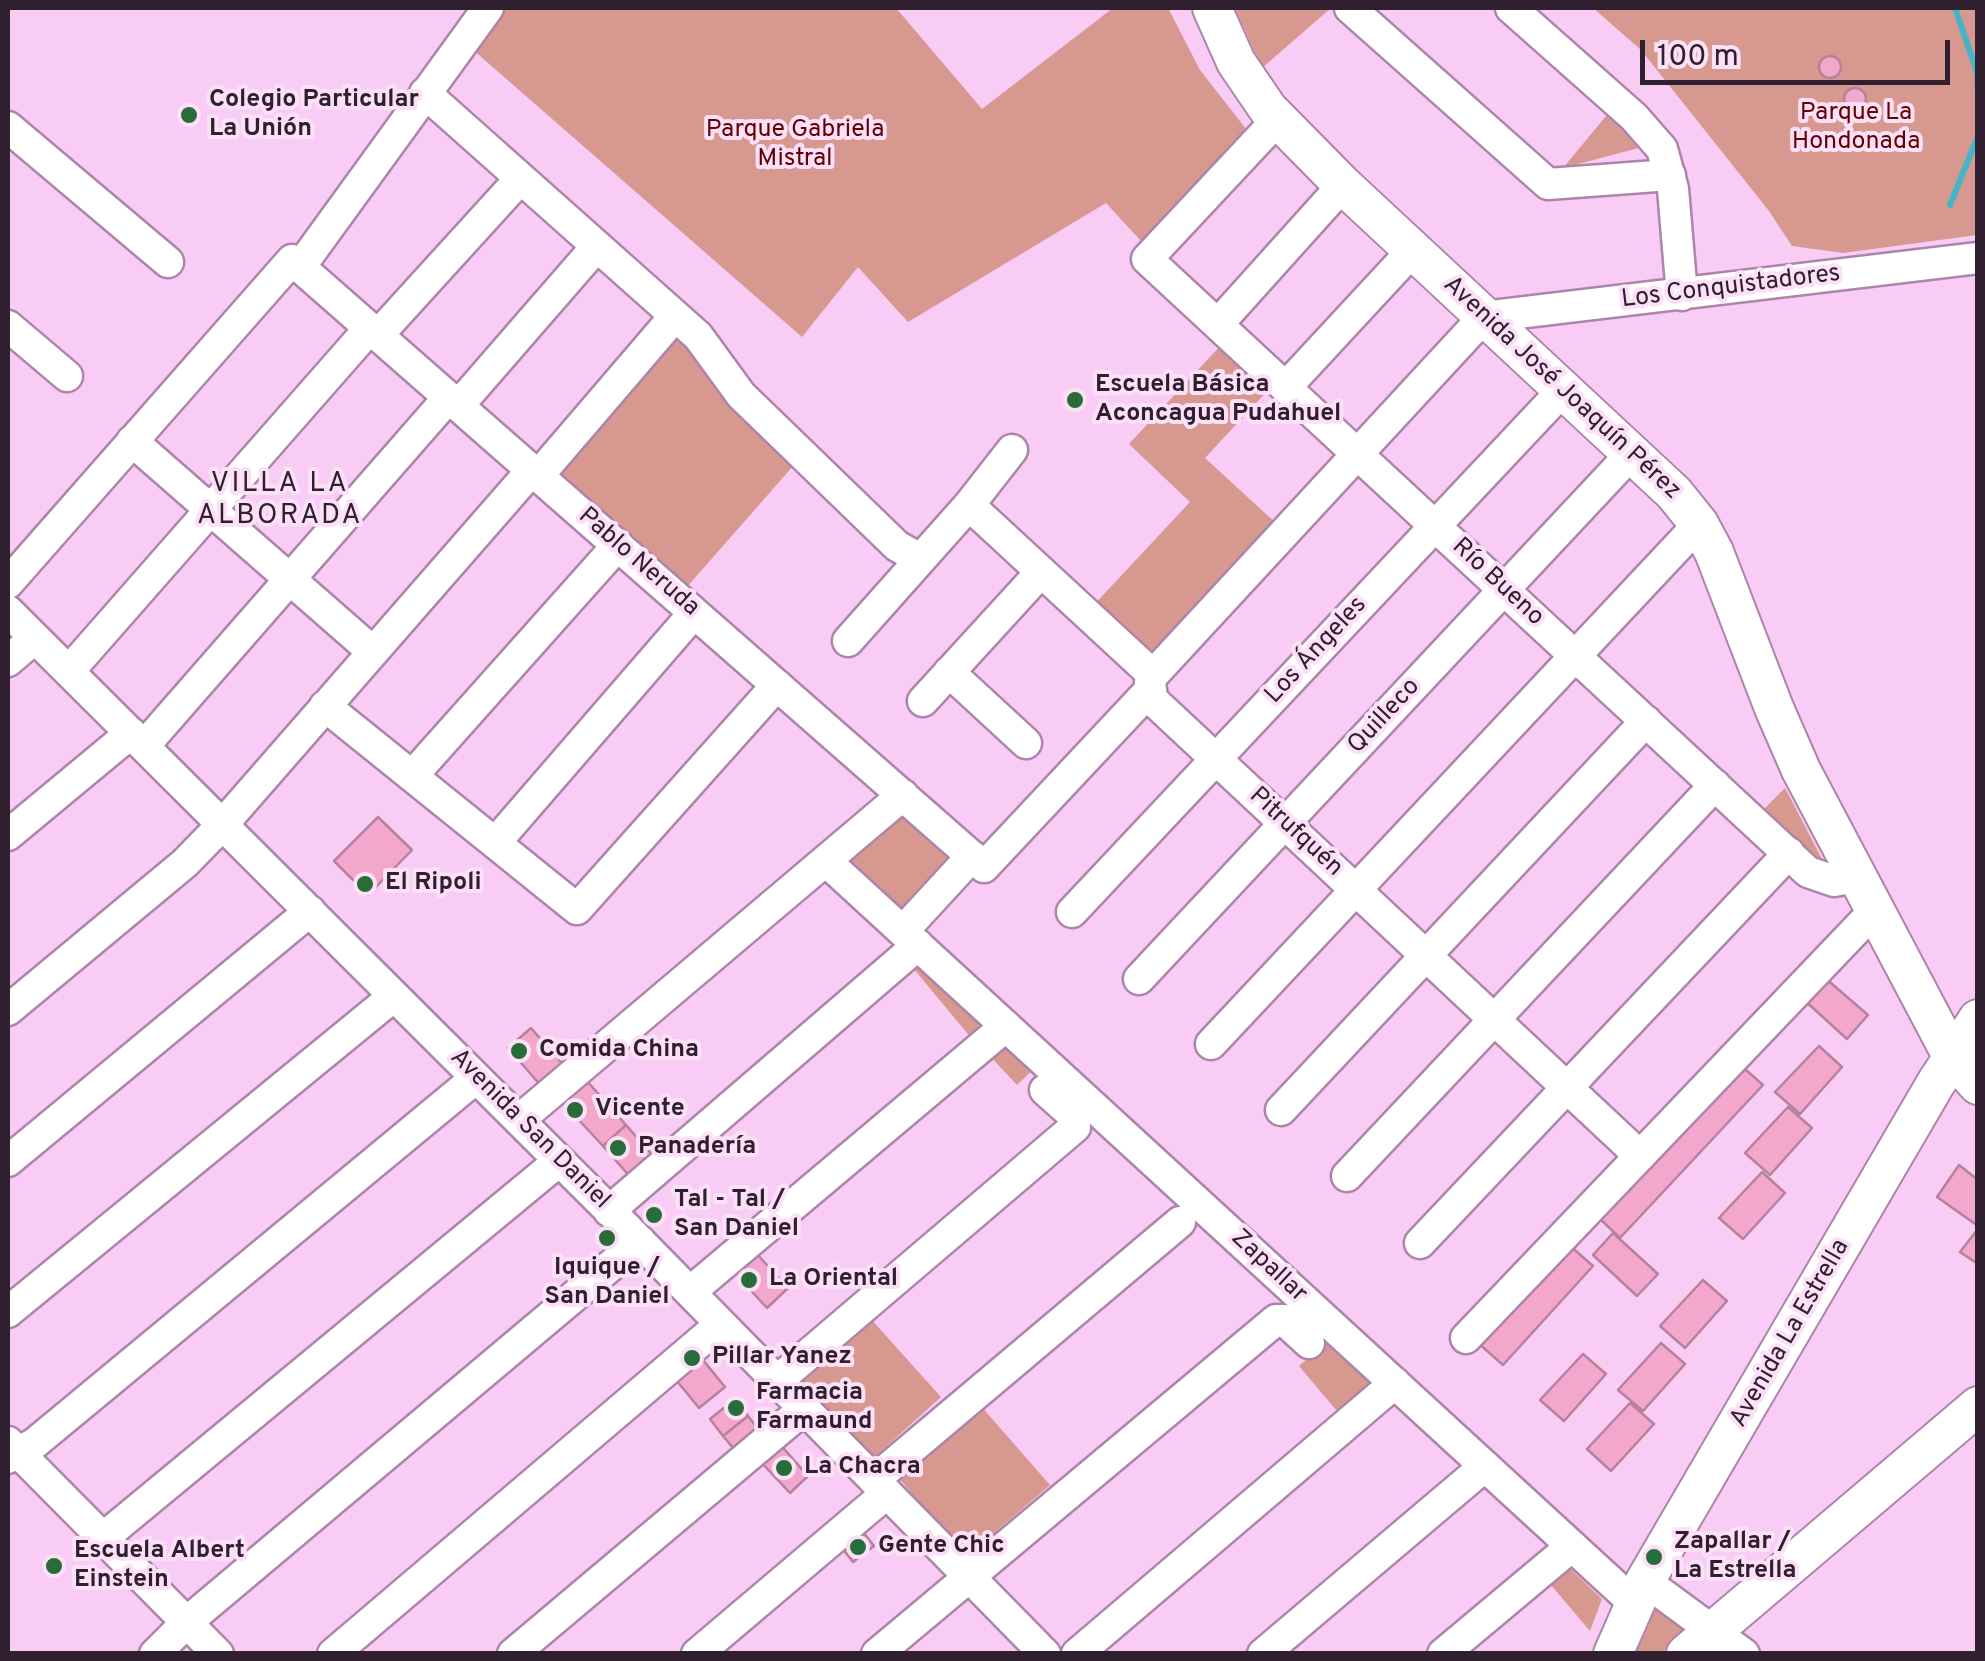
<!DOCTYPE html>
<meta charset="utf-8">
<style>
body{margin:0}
#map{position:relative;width:1985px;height:1661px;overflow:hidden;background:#f8ccf5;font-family:Overpass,sans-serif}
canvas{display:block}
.frame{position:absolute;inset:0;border:10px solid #30202f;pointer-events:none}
.scale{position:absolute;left:1640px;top:40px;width:310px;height:45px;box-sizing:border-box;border:5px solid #30202f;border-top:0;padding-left:12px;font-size:30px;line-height:35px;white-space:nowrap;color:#30202f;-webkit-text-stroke:8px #fbe0f8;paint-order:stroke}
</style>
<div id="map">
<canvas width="1985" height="1661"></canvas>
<div class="frame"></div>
<div class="scale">100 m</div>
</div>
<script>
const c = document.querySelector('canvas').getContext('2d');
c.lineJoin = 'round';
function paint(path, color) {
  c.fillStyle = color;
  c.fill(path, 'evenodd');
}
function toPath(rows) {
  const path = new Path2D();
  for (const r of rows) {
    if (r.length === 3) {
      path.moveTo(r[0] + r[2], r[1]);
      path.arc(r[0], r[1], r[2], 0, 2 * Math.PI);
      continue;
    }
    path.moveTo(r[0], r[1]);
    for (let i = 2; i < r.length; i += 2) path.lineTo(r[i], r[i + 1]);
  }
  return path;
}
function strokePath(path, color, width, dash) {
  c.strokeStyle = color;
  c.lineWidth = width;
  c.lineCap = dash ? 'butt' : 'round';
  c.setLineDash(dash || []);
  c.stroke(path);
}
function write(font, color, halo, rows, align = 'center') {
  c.font = font + ' Overpass,sans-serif';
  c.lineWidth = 8;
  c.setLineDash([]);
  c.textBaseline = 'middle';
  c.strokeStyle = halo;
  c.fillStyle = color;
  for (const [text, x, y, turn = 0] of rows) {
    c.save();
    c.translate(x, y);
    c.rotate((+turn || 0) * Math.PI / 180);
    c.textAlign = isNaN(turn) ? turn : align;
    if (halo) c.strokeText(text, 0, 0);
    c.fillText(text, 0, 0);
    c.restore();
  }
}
paint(toPath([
 [502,8,896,8,982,109,1113,8,1168,8,1200,70,1246,129,1141,241,1106,203,908,322,858,267,802,337,472,49],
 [1235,8,1331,8,1262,68],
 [1593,8,1977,8,1977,235,1843,253,1792,246,1769,211,1641,50],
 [1611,110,1650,145,1563,168],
 [683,332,733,409,794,465,686,588,556,472],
 [1222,344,1270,388,1205,458,1278,525,1150,661,1092,607,1190,502,1129,444],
 [1785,788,1822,859,1812,864,1758,815],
 [893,809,954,864,907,914,843,863],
 [922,959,987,1021,972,1039,913,968],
 [1006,1035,1036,1067,1017,1085,987,1053],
 [870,1318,941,1397,868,1463,797,1384],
 [1327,1342,1375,1386,1342,1417,1299,1366],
 [980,1405,1050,1485,966,1557,897,1476],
 [1564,1563,1602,1599,1590,1631,1545,1578],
 [1652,1595,1695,1625,1662,1653,1635,1654]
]), '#d7988f');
strokePath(toPath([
 [1955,8,1977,72,1978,91],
 [1950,205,1978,136]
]), '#45b4c4', 6);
const building = toPath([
 [1830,67,11],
 [1855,99,11],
 [378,817,412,850,368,895,334,861,378,817],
 [1824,977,1868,1015,1847,1039,1803,999,1824,977],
 [531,1028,566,1068,543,1088,508,1048,531,1028],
 [1819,1046,1842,1067,1800,1114,1775,1092,1819,1046],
 [1738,1063,1763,1085,1620,1238,1596,1215,1738,1063],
 [587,1081,626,1125,603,1146,563,1103,587,1081],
 [1788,1107,1812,1128,1770,1175,1745,1153,1788,1107],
 [626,1125,656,1159,633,1180,603,1146,626,1125],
 [1959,1165,1978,1180,1978,1226,1937,1197,1959,1165],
 [1762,1172,1785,1193,1743,1239,1719,1218,1762,1172],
 [1978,1229,1978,1264,1960,1252,1978,1229],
 [1613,1233,1658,1274,1637,1296,1593,1255,1613,1233],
 [1568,1244,1593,1266,1503,1365,1477,1342,1568,1244],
 [756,1253,788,1288,767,1308,742,1281,742,1266,756,1253],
 [1703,1280,1727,1301,1685,1348,1660,1326,1703,1280],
 [1661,1343,1685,1364,1643,1411,1618,1390,1661,1343],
 [1583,1354,1606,1374,1564,1421,1540,1400,1583,1354],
 [703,1360,725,1387,699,1408,677,1381,703,1360],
 [735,1399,748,1416,723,1436,710,1419,735,1399],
 [1630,1403,1654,1424,1611,1471,1587,1449,1630,1403],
 [748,1416,758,1429,734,1449,723,1436,748,1416],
 [778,1442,808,1476,790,1493,759,1460,778,1442],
 [863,1532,874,1546,853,1562,842,1548,863,1532]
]);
paint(building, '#f4a7cd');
strokePath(building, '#b6819a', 2.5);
const minor = toPath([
 [1350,8,1548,184,1670,175],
 [1511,8,1634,117,1662,149,1673,189,1682,295],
 [425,93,698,336,741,395,897,546,920,559],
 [1278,119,1147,259,1808,872,1834,881,1857,877],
 [8,127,168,262],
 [300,267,488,8],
 [1218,324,1343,185],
 [8,326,67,376],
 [378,335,520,179],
 [1286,387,1413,250],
 [458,406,597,246],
 [132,441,373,652],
 [538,476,675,316],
 [969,505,1153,675],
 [8,583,292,260,984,867,1150,690],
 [8,611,618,1219,1045,1654],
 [848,641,969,505,1012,450],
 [8,661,35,638],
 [69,671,370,328],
 [949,672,1026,743],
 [923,701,1041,572],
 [325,706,577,909,777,685],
 [144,746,449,397],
 [412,776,618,545],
 [8,835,131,733],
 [495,843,694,613],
 [826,861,1634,1603],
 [1072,912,1563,390],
 [903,931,972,856],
 [1139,979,1631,454],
 [8,1010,185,863,223,824,532,470],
 [1211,1044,1699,524],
 [1281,1110,1646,721],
 [519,1120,903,795],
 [1640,1156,1157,704,1152,698,1150,682,1153,675,1484,317,1978,258],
 [8,1161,310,911],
 [1347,1176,1715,785],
 [609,1211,918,945],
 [1420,1243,1789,853],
 [690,1292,1006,1026],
 [8,1312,394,996],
 [1466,1338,1875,910],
 [777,1381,1075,1127,1073,1115,1045,1090],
 [8,1442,218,1654],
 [8,1458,35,1443,476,1078],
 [874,1480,1180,1222],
 [103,1538,559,1161],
 [1645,1581,1744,1654],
 [155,1654,187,1622,640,1241],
 [333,1654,721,1324],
 [513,1654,804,1409],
 [697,1654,887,1493],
 [877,1654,1276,1320,1284,1320,1309,1343],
 [1077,1654,1395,1383],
 [1263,1654,1485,1466],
 [1443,1654,1572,1546]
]);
const major = toPath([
 [1212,8,1236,62,1268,109,1343,185,1674,493,1699,524,1714,552,1774,708,1801,770,1952,1056,1978,1085],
 [1613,1654,1645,1581,1936,1083,1978,1019],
 [1686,1654,1978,1406]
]);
strokePath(minor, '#ad84aa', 35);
strokePath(major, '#ad84aa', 42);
strokePath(minor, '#fff', 30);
strokePath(major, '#fff', 38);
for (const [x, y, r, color] of [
 [189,115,10,"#286d39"],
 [1075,400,10,"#286d39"],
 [365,884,10,"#286d39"],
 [519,1051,10,"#286d39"],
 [575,1110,10,"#286d39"],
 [618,1148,10,"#286d39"],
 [654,1215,10,"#286d39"],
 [607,1238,10,"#286d39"],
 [749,1280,10,"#286d39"],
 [692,1358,10,"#286d39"],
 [736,1408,10,"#286d39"],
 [784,1468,10,"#286d39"],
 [858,1547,10,"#286d39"],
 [1654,1557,10,"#286d39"],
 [54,1566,10,"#286d39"]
]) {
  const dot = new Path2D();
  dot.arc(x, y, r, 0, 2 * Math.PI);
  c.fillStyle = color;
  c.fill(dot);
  strokePath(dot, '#fbe0f8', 4);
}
write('bold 25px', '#30202f', '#fbe0f8', [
 ["Colegio Particular",209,101],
 ["La Unión",209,130],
 ["Escuela Básica",1095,386],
 ["Aconcagua Pudahuel",1095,415],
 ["El Ripoli",385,884],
 ["Comida China",539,1051],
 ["Vicente",595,1110],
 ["Panadería",638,1148],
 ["Tal - Tal /",674,1201],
 ["San Daniel",674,1230],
 ["Iquique /",607,1269,"center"],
 ["San Daniel",607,1298,"center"],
 ["La Oriental",769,1280],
 ["Pillar Yanez",712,1358],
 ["Farmacia",756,1394],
 ["Farmaund",756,1423],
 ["La Chacra",804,1468],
 ["Zapallar /",1674,1543],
 ["La Estrella",1674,1572],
 ["Gente Chic",878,1547],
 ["Escuela Albert",74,1552],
 ["Einstein",74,1581]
], 'left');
write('25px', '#640000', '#fbe0f8', [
 ["Parque La",1856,114],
 ["Hondonada",1856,143],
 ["Parque Gabriela",795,131],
 ["Mistral",795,160]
]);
write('25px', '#30202f', '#fbe0f8', [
 ["Los Conquistadores",1731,288,-7],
 ["Avenida José Joaquín Pérez",1561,389,43],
 ["Pablo Neruda",638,563,41],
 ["Río Bueno",1497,583,43],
 ["Los Ángeles",1317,651,-47],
 ["Quilleco",1385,717,-47],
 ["Pitrufquén",1295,833,43],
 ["Avenida San Daniel",529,1130,45],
 ["Zapallar",1268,1267,43],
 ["Avenida La Estrella",1791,1334,-60]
]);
c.letterSpacing = '2.5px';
write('28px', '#30202f', '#fbe0f8', [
 ["VILLA LA",280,485],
 ["ALBORADA",280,517]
]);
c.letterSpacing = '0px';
</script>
